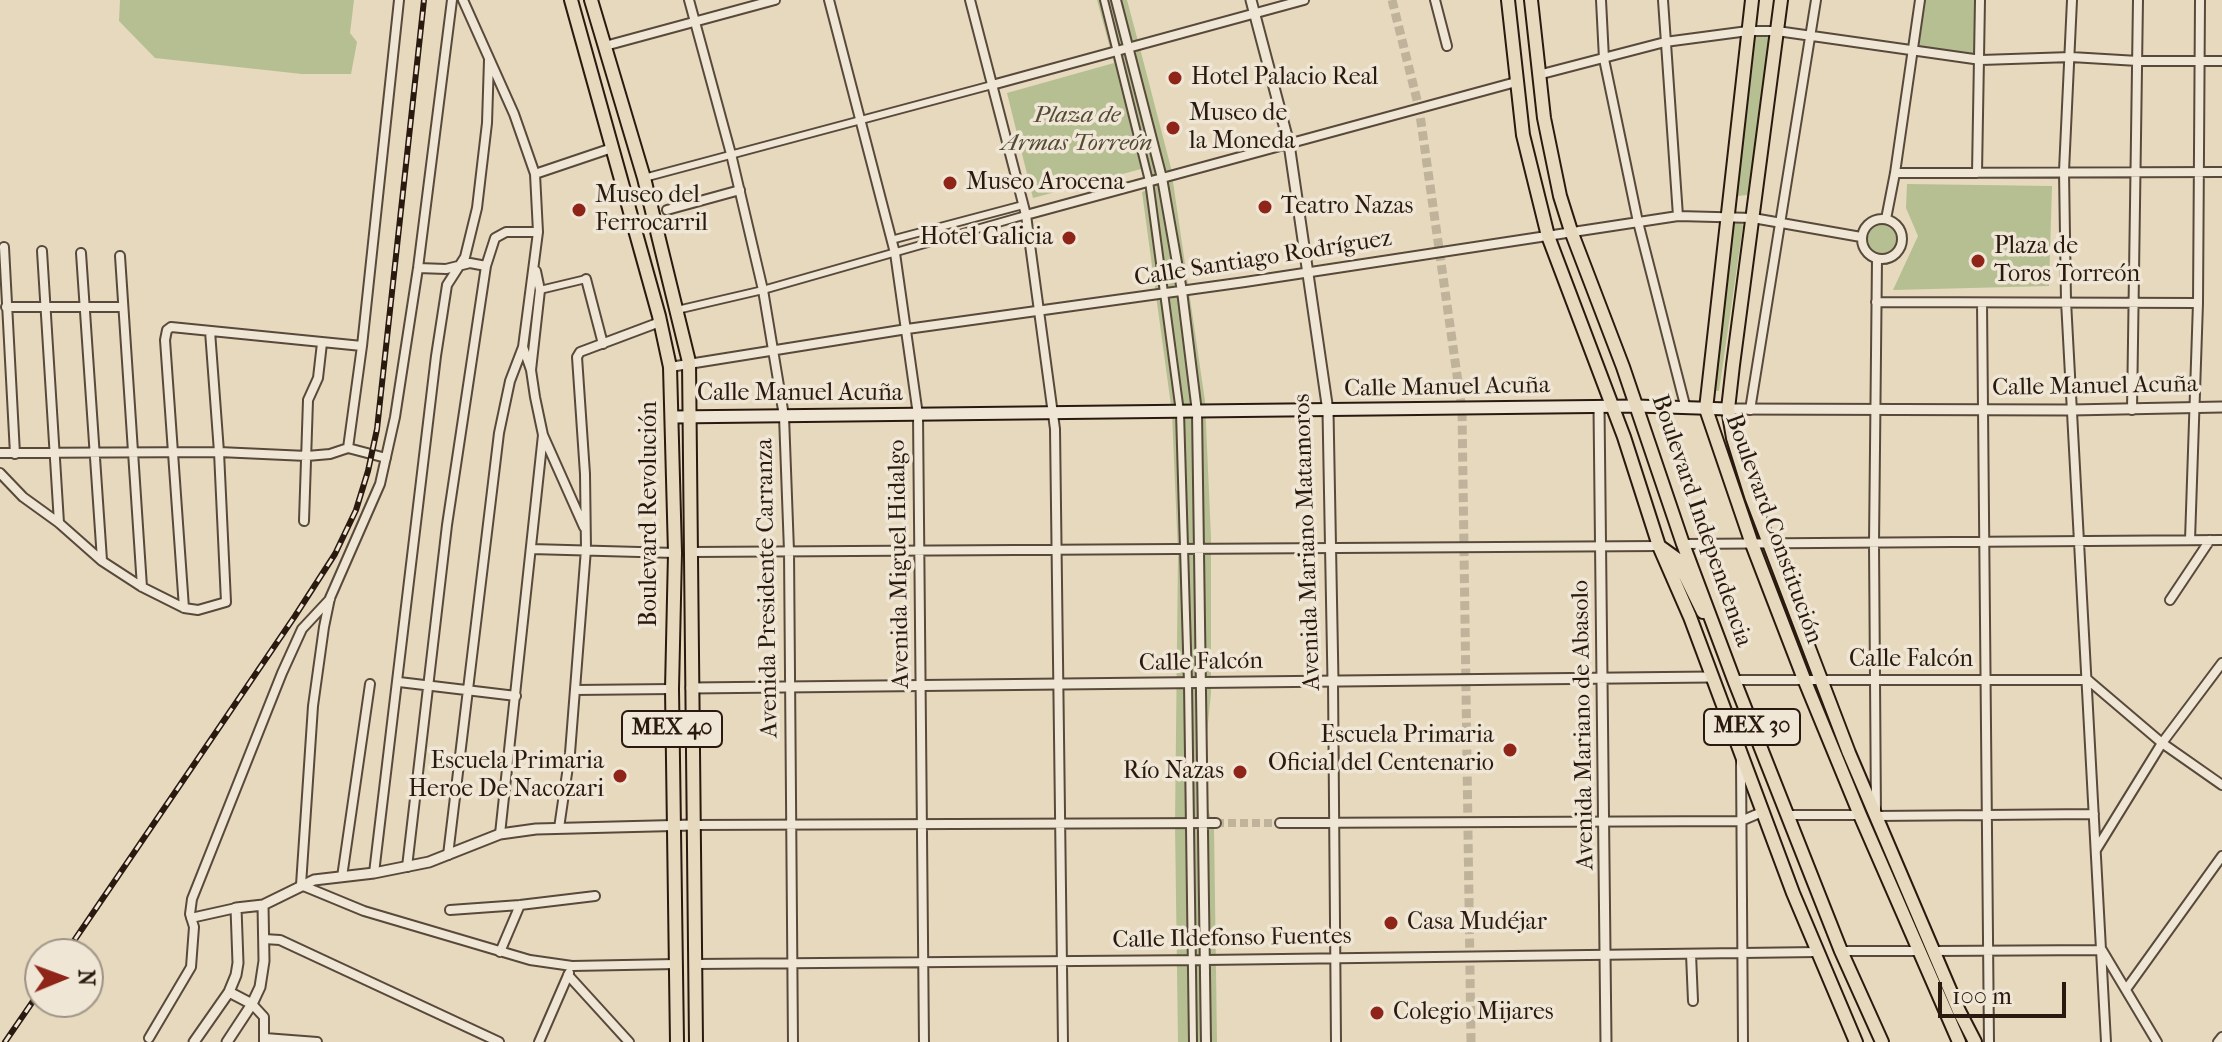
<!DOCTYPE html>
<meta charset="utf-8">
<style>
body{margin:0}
#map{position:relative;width:2222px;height:1042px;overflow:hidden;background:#e6d9be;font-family:"IM FELL French Canon",serif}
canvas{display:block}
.north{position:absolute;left:24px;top:938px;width:80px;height:80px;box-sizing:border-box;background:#efe6d5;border:2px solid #a09486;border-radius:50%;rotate:89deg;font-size:22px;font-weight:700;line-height:32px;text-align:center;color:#29190f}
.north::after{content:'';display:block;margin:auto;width:28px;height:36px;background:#8f2418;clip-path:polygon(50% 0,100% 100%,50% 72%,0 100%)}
.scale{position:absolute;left:1938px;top:982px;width:128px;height:36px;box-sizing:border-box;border:4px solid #29190f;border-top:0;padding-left:10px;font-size:24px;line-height:28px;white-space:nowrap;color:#29190f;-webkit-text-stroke:6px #efe6d5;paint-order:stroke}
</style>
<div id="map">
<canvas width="2222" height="1042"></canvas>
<div class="north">N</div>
<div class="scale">100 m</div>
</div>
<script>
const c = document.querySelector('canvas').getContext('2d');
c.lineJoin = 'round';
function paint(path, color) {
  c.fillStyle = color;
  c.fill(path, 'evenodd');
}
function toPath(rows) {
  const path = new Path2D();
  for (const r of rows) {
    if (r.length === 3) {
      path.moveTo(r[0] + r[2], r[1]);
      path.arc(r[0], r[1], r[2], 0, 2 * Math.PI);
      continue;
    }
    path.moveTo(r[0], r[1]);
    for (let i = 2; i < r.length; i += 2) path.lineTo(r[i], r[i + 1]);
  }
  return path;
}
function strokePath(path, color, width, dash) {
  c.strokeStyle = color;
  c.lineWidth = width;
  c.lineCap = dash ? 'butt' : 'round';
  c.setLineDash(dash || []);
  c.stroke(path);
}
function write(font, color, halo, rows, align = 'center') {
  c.font = font + ' "IM FELL French Canon",serif';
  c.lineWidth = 7;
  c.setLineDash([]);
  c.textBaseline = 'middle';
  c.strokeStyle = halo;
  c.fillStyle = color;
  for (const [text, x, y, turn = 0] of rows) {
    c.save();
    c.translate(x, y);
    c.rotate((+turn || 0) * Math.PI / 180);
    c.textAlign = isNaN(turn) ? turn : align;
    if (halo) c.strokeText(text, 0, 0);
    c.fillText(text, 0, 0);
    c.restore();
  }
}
paint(toPath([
 [120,0,354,0,350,33,357,42,351,74,302,74,155,58,119,21],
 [1097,0,1127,0,1143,60,1171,168,1205,401,1211,538,1211,693,1207,733,1207,806,1214,828,1217,1042,1178,1042,1175,824,1178,554,1172,413,1142,192,1147,190,1141,169,1033,198,1007,93,1114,63],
 [1921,0,1979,0,1980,60,1912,52],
 [1757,35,1767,35,1772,39,1749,192,1747,195,1738,196,1735,171,1754,38],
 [1907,184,2052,186,2049,286,1893,290,1918,236,1906,208],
 [1882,238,17],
 [1736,222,1742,223,1743,226,1719,391,1714,391,1713,358,1733,225]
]), '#b6bf91');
strokePath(toPath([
 [1216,823,1280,823]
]), '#c0b39b', 8, [8, 4]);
strokePath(toPath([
 [1392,0,1419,108,1462,410,1471,1042]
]), '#c0b39b', 9, [9, 4.5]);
const pedestrian = toPath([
 [1104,0,1149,181,1180,412,1188,683,1193,1042],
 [644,178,992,85],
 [891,240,1023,205],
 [540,290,586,279],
 [677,310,763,290,1026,215]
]);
const minor = toPath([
 [452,0,418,268,395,417,380,484,330,598,324,627,313,706,301,885,364,911,530,960,572,966,676,964],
 [463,0,514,114,535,174,538,232,523,347,531,370],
 [689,0,731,154,763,290,784,416,789,551,793,1042],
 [829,0,895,253,918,415,924,1042],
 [970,0,1026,215,1055,429,1063,1042],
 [1116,0,1162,178,1182,291,1197,412,1206,1042],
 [1435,0,1447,46],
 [1601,0,1604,59,1638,222,1686,409],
 [1663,0,1678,216],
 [2072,0,2064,171,2066,301,2106,1042],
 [605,46,775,0],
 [1538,75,1665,42,1748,31,1777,31,1981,60,2071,57,2138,61,2222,61],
 [992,85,1304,0],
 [1895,173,2222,172],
 [1977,173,1980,0],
 [535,174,612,148],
 [667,210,740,190],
 [1026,215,1516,82],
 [1882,239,20],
 [1886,219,1895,173,1920,0],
 [4,247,15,454],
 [42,251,59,523],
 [81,253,102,560],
 [120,256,142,587],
 [1877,259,1874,543,1876,816,2094,814],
 [418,268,446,269,470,263,486,266],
 [536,271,540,290,531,370,535,397,543,435,584,527],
 [586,279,603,344],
 [1876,302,2198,303],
 [1982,303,1989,1042],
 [6,307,123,307],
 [670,367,907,329,1245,282,1678,216,1753,218,1861,237],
 [1750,410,1816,0],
 [2132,410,2138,0],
 [348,448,362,346,399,0],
 [348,448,386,458],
 [0,453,219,452,307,456,330,454,348,448],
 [0,473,23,497,59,523,102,561,142,587,184,608,198,610,226,602,219,452,210,331],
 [304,521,308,400,318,378,322,343],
 [2190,540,2198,303,2200,0],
 [1683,544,2222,540],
 [531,549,675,553],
 [692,552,1659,546],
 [2170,600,2210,540],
 [184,608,165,340,167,330,171,327,362,346],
 [1734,680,2088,680],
 [2088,680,2162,743,2222,785],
 [1333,681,1336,1042],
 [399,682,516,696],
 [575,690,672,689],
 [1741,761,1743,1042],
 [1788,815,1860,815],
 [1280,823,1741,821,1762,812],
 [693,825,1216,823],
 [559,828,570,753,586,549,585,474,577,357,580,352,660,322],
 [500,834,543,435],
 [2096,850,2162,743,2222,663],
 [448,855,499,433,510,381,523,347],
 [407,867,447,525,486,266,495,238,506,232,538,232],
 [374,873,436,356,447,285,465,257,477,208,487,123,489,60],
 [342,877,370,684],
 [450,910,520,905,595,896],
 [191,918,236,908],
 [264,939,280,940,499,1042],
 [1841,951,1918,951],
 [1934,951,2102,950,2157,1042],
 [500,952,520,905],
 [1691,954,1693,1001],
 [695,964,1205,960,1818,952],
 [568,975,629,1042],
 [2127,988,2222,856],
 [252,1004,264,1017,264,1042],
 [149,1038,191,967,194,927,190,914,192,899,282,673,302,629,330,599],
 [265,1038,317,1042],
 [539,1042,569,973],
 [2218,1042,2222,1037]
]);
const tertiary = toPath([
 [1251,0,1289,144,1328,411,1333,681],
 [1599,407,1606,1042],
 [1728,409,2071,410,2222,407],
 [691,688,1711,677],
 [229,992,252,1004],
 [194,1042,229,992,236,975,238,963,236,908,263,905,314,880,374,873,429,862,500,834,536,829,693,825],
 [227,1042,252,1004,260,987,264,961,263,905]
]);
const secondary = toPath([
 [673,417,1637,406,1728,409]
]);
const primary = toPath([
 [571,0,659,316,670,367,675,553,672,689,677,1042],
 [591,0,644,178,689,362,696,1042],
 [1508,0,1523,135,1548,236,1624,437,1659,546,1690,617,1793,893,1856,1042],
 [1531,0,1544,118,1560,196,1571,231,1623,367,1683,544,1734,680,1841,951,1882,1042],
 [1752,0,1706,409,1752,544,1804,679,1860,815,1959,1042],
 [1781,0,1733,365,1728,409,1733,438,1751,496,1849,753,1959,1011,1975,1042],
 [1659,546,1677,559,1703,612]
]);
strokePath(pedestrian, '#58493b', 10);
strokePath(minor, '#58493b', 12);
strokePath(tertiary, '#58493b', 13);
strokePath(secondary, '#29190f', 15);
strokePath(primary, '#29190f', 16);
strokePath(pedestrian, '#efe6d5', 6);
strokePath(minor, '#efe6d5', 8);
strokePath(tertiary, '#efe6d5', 9);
strokePath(secondary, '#efe6d5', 11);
strokePath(primary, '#e6d9be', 12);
const rail = toPath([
 [65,954,295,616,335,554,356,510,368,471,377,429,424,0],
 [5,1042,40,991]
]);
strokePath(rail, '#29190f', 6);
strokePath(rail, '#efe6d5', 3, [9]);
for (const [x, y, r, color] of [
 [1175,78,8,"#8f2418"],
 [1173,128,8,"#8f2418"],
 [950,183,8,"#8f2418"],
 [1265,207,8,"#8f2418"],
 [579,210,8,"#8f2418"],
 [1069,238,8,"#8f2418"],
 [1978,261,8,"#8f2418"],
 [1510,750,8,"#8f2418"],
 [1240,772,8,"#8f2418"],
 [620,776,8,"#8f2418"],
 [1391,923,8,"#8f2418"],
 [1377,1013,8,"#8f2418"]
]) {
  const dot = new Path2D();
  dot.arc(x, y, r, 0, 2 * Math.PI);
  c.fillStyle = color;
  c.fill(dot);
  strokePath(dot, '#efe6d5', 3);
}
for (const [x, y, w] of [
 [1752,727,96],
 [672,729,100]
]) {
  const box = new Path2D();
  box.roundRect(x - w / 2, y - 18, w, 36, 6);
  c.fillStyle = '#efe6d5';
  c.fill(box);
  strokePath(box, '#29190f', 2);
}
write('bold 22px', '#29190f', null, [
 ["MEX 30",1752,727],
 ["MEX 40",672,729]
]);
write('24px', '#29190f', '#efe6d5', [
 ["Hotel Palacio Real",1191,78],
 ["Museo de",1189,114],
 ["la Moneda",1189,142],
 ["Museo Arocena",966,183],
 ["Museo del",595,196],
 ["Ferrocarril",595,224],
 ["Teatro Nazas",1281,207],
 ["Hotel Galicia",1053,238,"right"],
 ["Plaza de",1994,247],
 ["Toros Torreón",1994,275],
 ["Escuela Primaria",1494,736,"right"],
 ["Oficial del Centenario",1494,764,"right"],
 ["Escuela Primaria",604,762,"right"],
 ["Heroe De Nacozari",604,790,"right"],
 ["Río Nazas",1224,772,"right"],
 ["Casa Mudéjar",1407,923],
 ["Colegio Mijares",1393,1013]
], 'left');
write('italic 24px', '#534b36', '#efe6d5', [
 ["Plaza de",1077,116],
 ["Armas Torreón",1077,144]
]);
write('24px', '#29190f', '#efe6d5', [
 ["Calle Santiago Rodríguez",1263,259,-9],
 ["Calle Manuel Acuña",2095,387,-1],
 ["Calle Manuel Acuña",1447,388,-1],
 ["Calle Manuel Acuña",800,394],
 ["Boulevard Revolución",650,514,-90],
 ["Boulevard Independencia",1701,521,71],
 ["Boulevard Constitución",1773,529,70],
 ["Avenida Mariano Matamoros",1308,542,-92],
 ["Avenida Miguel Hidalgo",900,564,-91],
 ["Avenida Presidente Carranza",768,588,-91],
 ["Calle Falcón",1911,660],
 ["Calle Falcón",1201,663,-1],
 ["Avenida Mariano de Abasolo",1584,725,-91],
 ["Calle Ildefonso Fuentes",1232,939,-1]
]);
</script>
